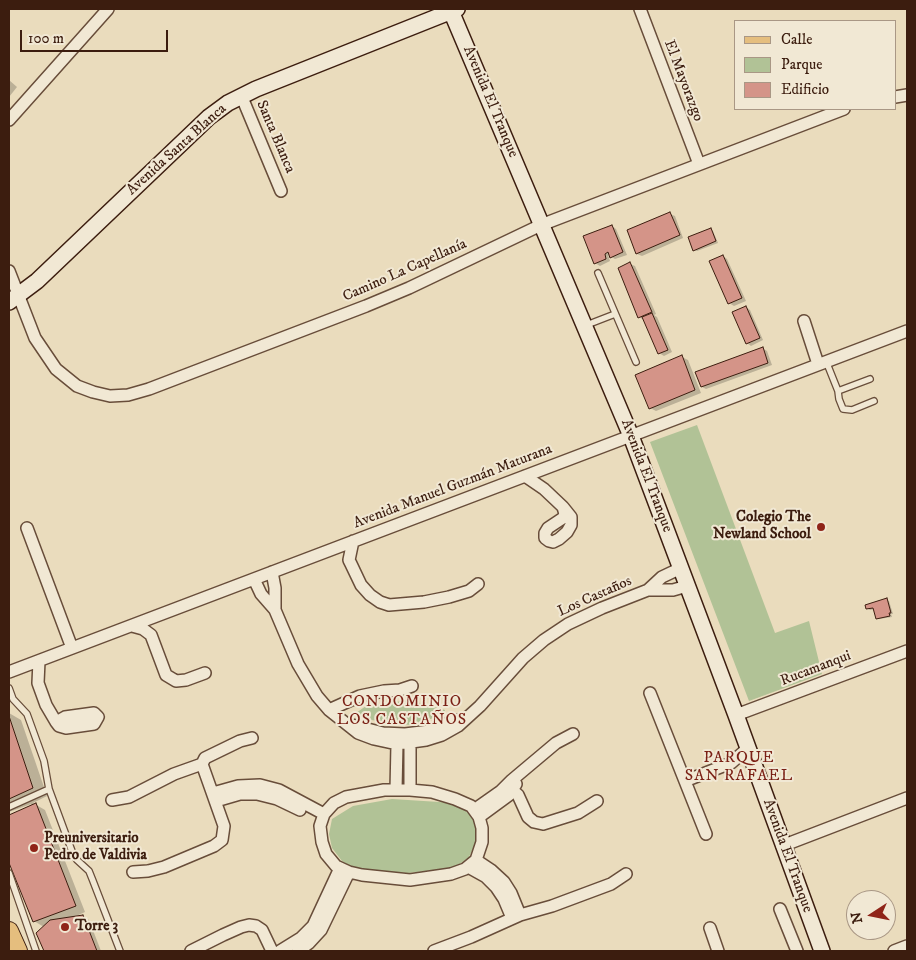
<!DOCTYPE html>
<meta charset="utf-8">
<style>
body{margin:0}
#map{position:relative;width:916px;height:960px;overflow:hidden;background:#eadcbd;font-family:"IM FELL DW Pica",serif}
canvas{display:block}
.frame{position:absolute;inset:0;border:10px solid #3c1d0f;pointer-events:none}
.legend{position:absolute;left:734px;top:20px;width:162px;height:90px;box-sizing:border-box;background:#f1e8d4;border:1px solid #a99785;margin:0;padding:6px 9px;list-style:none;font-size:15px;color:#3c1d0f}
.legend li{display:flex;align-items:center;gap:10px;height:25px}
.legend b{width:25px;border:1px solid #a99785}
.north{position:absolute;left:846px;top:890px;width:50px;height:50px;box-sizing:border-box;background:#f1e8d4;border:1px solid #a99785;border-radius:50%;rotate:259deg;font-size:14px;font-weight:700;line-height:20px;text-align:center;color:#3c1d0f}
.north::after{content:'';display:block;margin:auto;width:18px;height:22px;background:#8f2418;clip-path:polygon(50% 0,100% 100%,50% 72%,0 100%)}
.scale{position:absolute;left:20px;top:30px;width:148px;height:22px;box-sizing:border-box;border:2px solid #3c1d0f;border-top:0;padding-left:6px;font-size:15px;line-height:18px;white-space:nowrap;color:#3c1d0f;-webkit-text-stroke:4px #f1e8d4;paint-order:stroke}
</style>
<div id="map">
<canvas width="916" height="960"></canvas>
<div class="frame"></div>
<ul class="legend">
<li><b style="height:6px;background:#e5be7e"></b>Calle</li>
<li><b style="height:14px;background:#b1c296"></b>Parque</li>
<li><b style="height:14px;background:#d49488"></b>Edificio</li>
</ul>
<div class="north">N</div>
<div class="scale">100 m</div>
</div>
<script>
const c = document.querySelector('canvas').getContext('2d');
c.lineJoin = 'round';
function paint(path, color) {
  c.fillStyle = color;
  c.fill(path, 'evenodd');
}
function toPath(rows) {
  const path = new Path2D();
  for (const r of rows) {
    path.moveTo(r[0], r[1]);
    for (let i = 2; i < r.length; i += 2) path.lineTo(r[i], r[i + 1]);
  }
  return path;
}
function strokePath(path, color, width, dash) {
  c.strokeStyle = color;
  c.lineWidth = width;
  c.lineCap = dash ? 'butt' : 'round';
  c.setLineDash(dash || []);
  c.stroke(path);
}
function write(font, color, halo, rows, align = 'center') {
  c.font = font + ' "IM FELL DW Pica",serif';
  c.lineWidth = 4;
  c.setLineDash([]);
  c.textBaseline = 'middle';
  c.strokeStyle = halo;
  c.fillStyle = color;
  for (const [text, x, y, turn = 0] of rows) {
    c.save();
    c.translate(x, y);
    c.rotate((+turn || 0) * Math.PI / 180);
    c.textAlign = isNaN(turn) ? turn : align;
    if (halo) c.strokeText(text, 0, 0);
    c.fillText(text, 0, 0);
    c.restore();
  }
}
paint(toPath([
 [697,425,775,633,809,621,822,674,749,701,650,442],
 [410,700,445,710,444,715,410,725,371,720,363,718,356,713,366,706],
 [392,799,455,803,474,817,477,840,469,857,454,868,408,873,368,871,351,867,342,861,332,848,329,834,332,819,353,806]
]), '#b1c296');
paint(toPath([
 [9,80,17,87,9,97],
 [670,214,675,216,683,238,642,256,637,254,628,230],
 [612,226,616,229,627,255,615,259,608,255,610,261,600,266,595,263],
 [711,229,713,231,718,243,697,251,694,250],
 [723,256,727,259,746,301,734,306,729,303],
 [630,264,635,266,656,314,654,315,657,317,672,352,664,356,659,353,644,320,639,317],
 [746,307,750,310,763,340,751,346,747,343],
 [762,348,767,351,772,365,706,389,702,387],
 [682,357,688,360,701,393,656,411,650,408],
 [886,600,889,601,893,614,891,614,892,617,879,619,877,618,875,609,870,610,867,608],
 [9,713,21,720,47,796,33,803,45,810,85,912,72,918,83,916,89,920,101,951,45,951,38,933,44,927,34,921,9,859,9,817,32,806,31,804,9,812]
]), '#0003');
const building = toPath([
 [670,212,680,235,636,254,627,230,670,212],
 [612,225,623,252,610,258,608,252,605,254,606,259,594,264,583,236,612,225],
 [711,228,716,241,693,251,688,237,711,228],
 [723,255,742,298,728,304,709,261,723,255],
 [630,262,652,312,638,318,618,268,630,262],
 [746,306,760,338,746,344,732,312,746,306],
 [652,313,668,350,658,354,642,317,652,313],
 [763,347,768,363,701,387,695,372,763,347],
 [682,355,695,390,649,409,635,375,682,355],
 [887,598,891,613,889,613,890,616,876,619,873,608,866,609,865,605,887,598],
 [9,716,33,788,9,799,9,716],
 [36,803,76,906,33,922,9,863,9,815,36,803],
 [83,915,97,951,44,951,36,933,50,920,83,915]
]);
paint(building, '#d49488');
strokePath(building, '#3c1d0f', 1);
const service = toPath([
 [598,273,636,362],
 [584,326,615,314],
 [826,361,838,391,839,399,843,409,852,410,874,401],
 [838,391,870,379],
 [9,688,13,699,27,714,44,761,49,789,73,854,77,860,89,871,93,881,120,951],
 [9,807,49,789],
 [9,873,36,951]
]);
const minor = toPath([
 [640,9,699,164],
 [241,95,281,191],
 [895,97,907,95],
 [9,120,108,9],
 [9,271,35,338,56,369,77,386,93,392,110,396,128,395,149,389,366,306,409,288,541,225,844,109],
 [804,321,818,364],
 [525,476,544,489,563,507],
 [563,507,571,517,571,525,567,532,559,539,553,542,549,541,545,538,545,533,548,528,563,518,565,514,563,507],
 [27,528,72,648],
 [353,541,349,560,351,564,361,585,370,595,380,602,389,605,424,602,449,597,469,591,478,584],
 [272,572,275,588,275,610,298,664,317,696,329,710,358,733,374,739,397,744,426,740,442,735,458,726,480,706,523,658,544,640,568,624,602,608,648,590,673,590,687,586],
 [254,579,261,594,275,610],
 [648,590,662,577,681,568],
 [132,626,143,629,151,635,166,675,176,681,186,680,205,673],
 [39,661,38,683,46,705,56,722,59,726,66,728,94,724,98,717,94,713,65,717,56,722],
 [9,672,907,331],
 [650,693,706,834],
 [329,710,360,696,384,691,400,690,412,686],
 [736,715,907,651],
 [352,725,383,733,405,734,430,731,455,720],
 [407,737,410,743,410,790],
 [685,781,731,763,747,749],
 [384,790,410,790,432,792,455,799,471,806,479,817,482,828,482,842,476,860,465,869,451,874,410,880,362,875,349,872,336,866,326,854,322,842,320,826,324,814,334,803,346,797,384,790],
 [396,790,397,744,402,738],
 [501,791,512,780,556,743,573,734],
 [213,793,238,786,260,785,279,790,324,814],
 [112,800,129,797,174,774,202,764,205,758,240,741,252,738],
 [216,801,240,794,257,794,277,799,300,810],
 [474,810,501,791,511,789,518,795,528,817,534,822,543,824,578,813,597,801],
 [479,817,509,795,516,784],
 [782,846,907,798],
 [476,860,491,870,504,882,511,893,520,915],
 [468,867,486,877,496,887,504,899,512,918],
 [133,872,148,871,164,867,214,846,222,840,224,826,202,764],
 [780,909,797,951],
 [710,928,718,951],
 [191,951,223,935,241,927,249,925,256,926,262,930,272,951],
 [280,951,301,938,313,926,340,868],
 [298,951,309,943,321,930,349,872],
 [434,951,471,937,520,915,552,906,611,884,626,874],
 [894,951,907,946]
]);
const secondary = toPath([
 [451,11,631,436,736,715,822,951],
 [9,302,37,281,209,117,228,103,256,89,457,9]
]);
const primary = toPath([
 [9,931,18,951]
]);
strokePath(service, '#684d3a', 8);
strokePath(minor, '#684d3a', 14);
strokePath(secondary, '#3c1d0f', 18);
strokePath(primary, '#3c1d0f', 20);
strokePath(service, '#f1e8d4', 5.5);
strokePath(minor, '#f1e8d4', 11);
strokePath(secondary, '#f1e8d4', 15);
strokePath(primary, '#e5be7e', 18);
for (const [x, y, r, color] of [
 [821,527,5,"#8f2418"],
 [34,848,5,"#8f2418"],
 [65,927,5,"#8f2418"]
]) {
  const dot = new Path2D();
  dot.arc(x, y, r, 0, 2 * Math.PI);
  c.fillStyle = color;
  c.fill(dot);
  strokePath(dot, '#f1e8d4', 2);
}
write('15px', '#3c1d0f', '#f1e8d4', [
 ["El Mayorazgo",683,81,69],
 ["Avenida El Tranque",490,102,67],
 ["Santa Blanca",275,137,67],
 ["Avenida Santa Blanca",177,150,-42],
 ["Camino La Capellanía",405,271,-24],
 ["Avenida El Tranque",646,476,69],
 ["Avenida Manuel Guzmán Maturana",453,487,-21],
 ["Los Castaños",595,597,-24],
 ["Rucamanqui",816,669,-21],
 ["Avenida El Tranque",787,856,70]
]);
write('bold 15px', '#3c1d0f', '#f1e8d4', [
 ["Colegio The",811,518,"right"],
 ["Newland School",811,535,"right"],
 ["Preuniversitario",44,839],
 ["Pedro de Valdivia",44,856],
 ["Torre 3",75,927]
], 'left');
c.letterSpacing = '1px';
write('16px', '#7a1f14', '#f1e8d4', [
 ["CONDOMINIO",402,703],
 ["LOS CASTAÑOS",402,721],
 ["PARQUE",739,759],
 ["SAN RAFAEL",739,777]
]);
c.letterSpacing = '0px';
</script>
